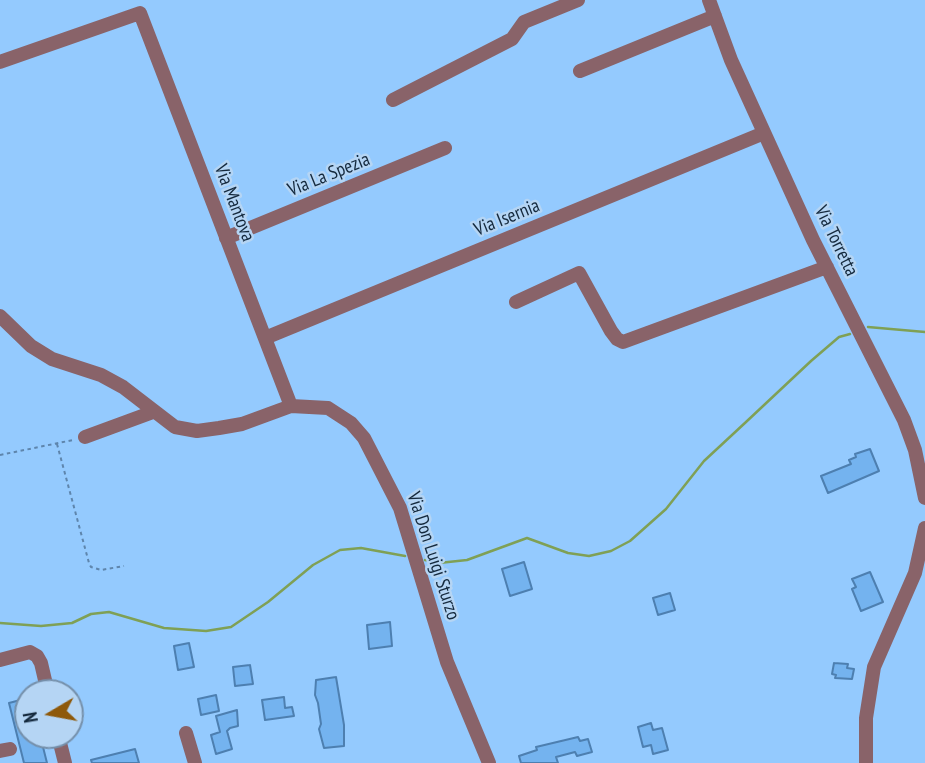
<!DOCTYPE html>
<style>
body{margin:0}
#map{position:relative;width:925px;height:763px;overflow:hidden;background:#94cafe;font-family:"PT Sans Narrow",sans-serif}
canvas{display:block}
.north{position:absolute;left:14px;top:679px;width:70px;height:70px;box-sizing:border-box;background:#b5d5f4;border:2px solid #7590ab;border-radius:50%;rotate:260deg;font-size:19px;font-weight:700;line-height:28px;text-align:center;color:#14293d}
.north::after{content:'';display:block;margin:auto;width:24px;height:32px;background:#8e590a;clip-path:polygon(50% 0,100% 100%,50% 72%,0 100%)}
</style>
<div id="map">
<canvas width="925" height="763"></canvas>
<div class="north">N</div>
</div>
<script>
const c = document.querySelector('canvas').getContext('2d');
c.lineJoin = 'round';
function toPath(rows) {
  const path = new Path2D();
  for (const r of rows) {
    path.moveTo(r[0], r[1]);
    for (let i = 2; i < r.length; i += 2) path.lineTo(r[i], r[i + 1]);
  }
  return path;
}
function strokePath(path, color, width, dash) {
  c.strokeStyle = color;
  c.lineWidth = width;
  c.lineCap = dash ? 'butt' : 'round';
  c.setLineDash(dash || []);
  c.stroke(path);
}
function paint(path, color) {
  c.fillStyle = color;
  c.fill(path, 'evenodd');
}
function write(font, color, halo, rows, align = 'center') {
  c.font = font + ' "PT Sans Narrow",sans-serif';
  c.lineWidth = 5;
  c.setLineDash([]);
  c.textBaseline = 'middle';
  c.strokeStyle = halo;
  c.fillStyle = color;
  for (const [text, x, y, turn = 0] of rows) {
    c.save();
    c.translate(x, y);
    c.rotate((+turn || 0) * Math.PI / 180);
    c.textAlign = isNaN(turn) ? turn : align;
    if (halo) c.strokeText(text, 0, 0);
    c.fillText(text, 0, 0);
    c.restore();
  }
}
strokePath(toPath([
 [868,327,925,332],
 [425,560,439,563,467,560,527,538,568,553,589,556,611,551,630,541,666,509,704,461,746,422,811,361,839,337,850,334],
 [0,623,41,626,72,623,91,614,109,612,164,628,206,631,231,627,268,602,313,565,340,550,361,548,405,556]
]), '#7fa055', 2.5);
const building = toPath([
 [870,449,879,471,828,493,821,476,851,464,849,460,856,457,855,454,870,449],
 [524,562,532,589,510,596,502,569,524,562],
 [870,572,883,602,861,611,852,589,856,587,852,579,870,572],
 [670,593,675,610,658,615,653,598,670,593],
 [390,622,392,646,369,649,367,625,390,622],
 [189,643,194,667,178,670,174,646,189,643],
 [834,663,848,664,847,668,854,669,852,679,835,678,836,675,832,674,834,663],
 [250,665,253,684,235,686,233,667,250,665],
 [336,677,344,725,344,746,324,748,319,729,321,724,318,703,315,695,316,680,336,677],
 [216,695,219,711,201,715,198,699,216,695],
 [284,697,285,708,292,707,294,716,265,720,262,700,284,697],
 [28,698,28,735,40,735,47,763,24,763,9,703,28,698],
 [237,710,238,726,230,728,227,731,232,749,216,754,211,735,220,732,216,716,237,710],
 [651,723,653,730,662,728,668,750,653,754,651,745,643,747,638,727,651,723],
 [578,737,580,741,588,739,592,752,577,756,575,752,556,757,558,763,521,763,519,756,537,750,536,747,578,737],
 [135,749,139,763,92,763,91,760,135,749]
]);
paint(building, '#74b3ef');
strokePath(building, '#4d7fb0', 2);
strokePath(toPath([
 [57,444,89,563,91,567,101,570,124,566],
 [0,455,73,440]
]), '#5e85ac', 2, [3.5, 3.5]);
strokePath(toPath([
 [709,0,731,60,813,240,904,420,915,450,925,498],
 [0,62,140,13,291,406],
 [580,71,715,16],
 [393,100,512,39,524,22,578,0],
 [226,238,445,148],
 [516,302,579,273,611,331,617,339,623,342,827,267],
 [0,316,31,346,52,359,101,375,123,387,175,427,197,431,219,428,242,424,291,406,328,408,351,423,364,438,400,508,447,662,489,763],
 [265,338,764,133],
 [85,437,153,412],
 [0,660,30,652,37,656,41,663,48,693],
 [186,733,195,763],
 [58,735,65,763],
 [0,751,10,749],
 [866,763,866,718,874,667,915,573,925,528]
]), '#896369', 14);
write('19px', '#14293d', '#b5d5f4', [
 ["Via La Spezia",329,175,-22],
 ["Via Mantova",234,203,69],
 ["Via Isernia",507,218,-22],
 ["Via Torretta",836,241,64],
 ["Via Don Luigi Sturzo",433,556,72]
]);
</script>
